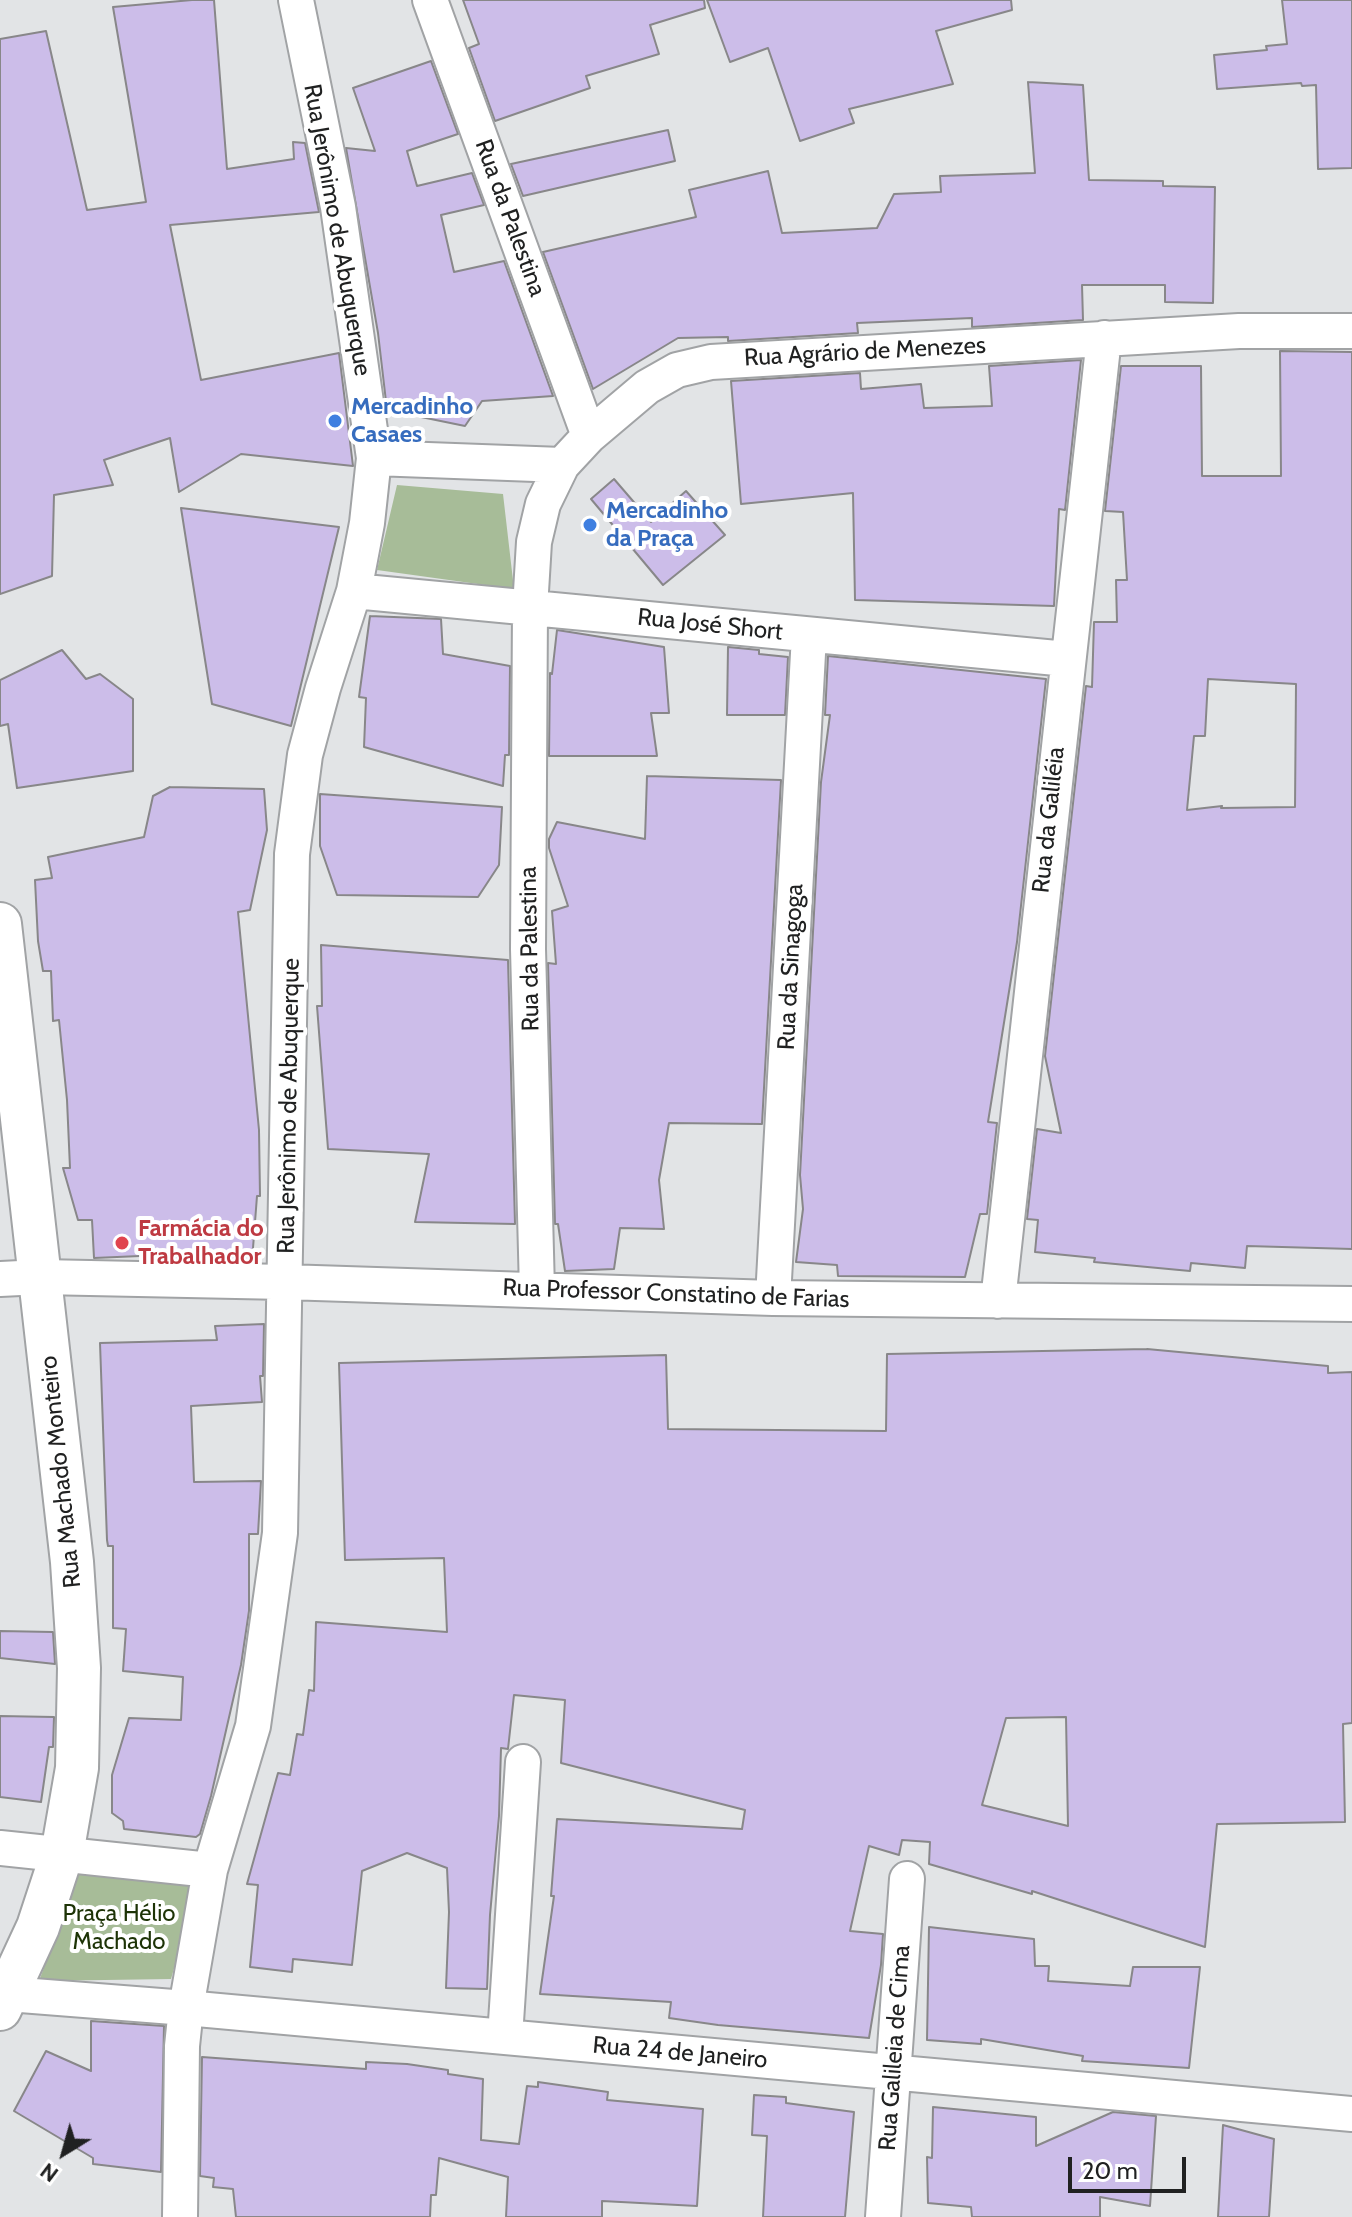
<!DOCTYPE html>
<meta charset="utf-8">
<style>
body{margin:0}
#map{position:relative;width:1352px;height:2217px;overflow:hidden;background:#e2e4e6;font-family:Cabin,sans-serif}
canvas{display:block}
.north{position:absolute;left:24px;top:2113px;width:80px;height:80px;-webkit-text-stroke:6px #fff;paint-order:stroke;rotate:217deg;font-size:22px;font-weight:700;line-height:32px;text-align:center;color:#202121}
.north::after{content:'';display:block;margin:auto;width:28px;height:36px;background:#202121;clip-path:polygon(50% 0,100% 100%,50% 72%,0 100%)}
.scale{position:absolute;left:1068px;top:2157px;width:118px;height:36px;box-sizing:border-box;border:4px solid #202121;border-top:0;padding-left:10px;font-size:24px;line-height:28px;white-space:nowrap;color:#202121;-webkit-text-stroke:6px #fff;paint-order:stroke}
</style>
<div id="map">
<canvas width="1352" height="2217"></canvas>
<div class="north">N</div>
<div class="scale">20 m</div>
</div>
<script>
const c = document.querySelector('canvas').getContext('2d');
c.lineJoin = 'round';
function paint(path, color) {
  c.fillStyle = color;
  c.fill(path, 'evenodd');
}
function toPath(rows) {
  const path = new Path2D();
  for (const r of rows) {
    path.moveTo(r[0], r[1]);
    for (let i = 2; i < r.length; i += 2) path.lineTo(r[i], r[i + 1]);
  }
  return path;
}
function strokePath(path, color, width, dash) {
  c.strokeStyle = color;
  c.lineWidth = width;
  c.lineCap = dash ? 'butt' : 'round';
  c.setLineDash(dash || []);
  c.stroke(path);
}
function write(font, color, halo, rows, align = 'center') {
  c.font = font + ' Cabin,sans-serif';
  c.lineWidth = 8;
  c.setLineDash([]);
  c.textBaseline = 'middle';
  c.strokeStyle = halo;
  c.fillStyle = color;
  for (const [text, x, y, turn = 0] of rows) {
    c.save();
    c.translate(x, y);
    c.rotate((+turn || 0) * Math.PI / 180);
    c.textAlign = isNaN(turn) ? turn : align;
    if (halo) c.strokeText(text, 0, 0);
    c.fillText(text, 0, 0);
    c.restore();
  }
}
paint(toPath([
 [397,485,503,494,514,589,377,570],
 [79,1874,200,1877,171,1979,39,1981]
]), '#a7bc98');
const building = toPath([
 [192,0,214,0,227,169,294,159,293,142,305,143,319,212,170,225,201,380,339,353,353,466,241,454,179,492,170,438,104,460,113,485,54,495,52,576,0,594,0,39,46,31,87,210,146,202,113,7,192,0],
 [463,0,704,0,705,8,650,25,659,54,586,76,590,88,495,121,469,48,479,44,463,0],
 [707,0,1011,0,1012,10,936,31,953,84,849,109,854,123,800,141,768,48,730,62,707,0],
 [1282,0,1352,0,1352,168,1318,169,1316,85,1302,86,1301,83,1217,89,1214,55,1267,50,1266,46,1287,44,1282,0],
 [431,61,458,134,407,151,417,186,472,173,484,205,441,215,454,272,504,261,553,396,482,401,465,426,387,410,378,333,346,148,375,151,353,88,431,61],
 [1028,82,1083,85,1089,180,1163,181,1163,186,1215,187,1213,303,1165,302,1165,285,1082,285,1083,320,972,327,972,318,857,323,858,333,728,341,728,337,678,338,593,389,543,252,696,217,689,190,768,171,782,233,877,228,894,194,941,192,940,176,1035,173,1028,82],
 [668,130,675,161,523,196,511,164,668,130],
 [1280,351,1352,352,1352,1249,1247,1246,1245,1268,1191,1263,1190,1271,1094,1262,1095,1258,1035,1252,1038,1220,1027,1219,1037,1129,1061,1133,1045,1056,1086,686,1092,687,1094,622,1117,622,1116,580,1127,580,1123,512,1105,511,1121,366,1201,366,1202,476,1281,476,1280,351],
 [1208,679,1296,684,1295,807,1221,808,1222,806,1187,810,1194,736,1205,736,1208,679],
 [1081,360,1065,510,1059,509,1054,606,855,600,853,493,741,504,731,381,860,373,861,389,921,384,924,408,992,406,989,366,1081,360],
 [614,479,651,522,686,491,725,535,663,585,591,499,614,479],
 [181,508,339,527,291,726,212,704,181,508],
 [370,616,441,619,443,654,510,666,509,755,505,755,503,786,364,747,366,698,359,697,370,616],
 [557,630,664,647,669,713,651,713,657,756,549,756,550,673,552,674,557,630],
 [728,647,759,650,759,654,788,657,785,715,727,715,728,647],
 [62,650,86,679,100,674,133,699,133,771,17,788,8,724,0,726,0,680,62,650],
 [828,656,1046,679,1017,942,988,1122,997,1123,987,1214,980,1214,965,1277,838,1276,837,1265,796,1262,803,1209,800,1175,821,782,830,715,825,715,828,656],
 [647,776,781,780,762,1124,669,1123,659,1180,664,1229,620,1228,614,1269,565,1271,558,1224,555,1224,548,963,556,964,552,911,568,906,549,848,549,839,557,822,645,839,647,776],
 [170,787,264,789,267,830,250,910,238,912,259,1130,260,1196,257,1196,252,1261,164,1260,163,1255,94,1258,92,1220,78,1220,63,1168,70,1168,67,1100,59,1020,53,1021,51,971,43,971,38,941,35,880,52,878,48,857,144,837,153,796,170,787],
 [320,794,502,807,499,865,478,897,337,895,320,846,320,794],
 [321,945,508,960,515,1224,415,1222,429,1154,328,1149,317,1006,322,1006,321,945],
 [264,1324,263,1376,260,1376,262,1402,191,1406,194,1482,261,1481,258,1534,249,1534,249,1611,241,1665,211,1796,200,1834,196,1837,124,1829,123,1821,112,1813,112,1775,129,1718,181,1720,183,1677,123,1671,126,1629,113,1628,113,1546,108,1546,107,1540,100,1343,217,1340,215,1326,264,1324],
 [1147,1349,1328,1366,1328,1373,1352,1372,1352,1723,1343,1724,1345,1822,1217,1824,1205,1947,1032,1891,1032,1894,929,1864,930,1842,902,1840,899,1855,869,1846,850,1931,883,1934,881,1965,869,2038,718,2025,669,2018,671,2002,540,1994,554,1896,551,1896,557,1819,742,1829,745,1810,561,1763,565,1700,514,1695,508,1749,501,1748,499,1816,490,1915,487,1989,446,1988,449,1912,447,1868,407,1853,362,1871,352,1965,293,1959,292,1972,250,1967,258,1885,247,1884,278,1773,290,1775,297,1734,303,1735,309,1690,314,1691,316,1622,447,1632,444,1558,345,1560,339,1363,666,1355,668,1429,886,1431,887,1354,1147,1349],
 [1066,1717,1068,1826,982,1805,1006,1718,1066,1717],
 [0,1631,53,1632,55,1664,0,1658,0,1631],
 [0,1716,54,1717,53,1747,49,1747,41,1802,0,1797,0,1716],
 [929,1927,1034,1939,1035,1966,1049,1966,1048,1981,1130,1986,1133,1967,1200,1967,1189,2068,1082,2061,1083,2056,981,2039,981,2044,927,2040,929,1927],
 [91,2021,164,2026,161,2172,93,2164,93,2158,14,2111,46,2051,91,2071,91,2021],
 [202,2057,366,2069,366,2062,407,2064,448,2070,448,2074,483,2079,481,2140,519,2144,527,2086,538,2087,538,2082,608,2092,607,2100,703,2109,697,2206,602,2201,602,2217,506,2217,508,2177,439,2158,436,2195,431,2195,430,2217,236,2217,233,2189,213,2187,214,2178,200,2176,202,2057],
 [754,2095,786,2097,786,2103,854,2112,845,2217,763,2217,767,2136,752,2135,754,2095],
 [933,2107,1036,2117,1036,2146,1113,2112,1156,2116,1150,2206,1100,2197,1100,2217,972,2217,971,2207,928,2203,927,2157,932,2158,933,2107],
 [1223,2125,1274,2139,1269,2217,1218,2217,1223,2125]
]);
paint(building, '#ccbde9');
strokePath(building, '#888789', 2);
const minor = toPath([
 [430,0,589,436],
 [374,458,562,465],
 [354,591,1067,659],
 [0,1279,41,1277,285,1282,773,1298,1352,1304],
 [537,1290,528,949,530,608,534,542,543,504,562,465,589,436,647,387,677,370,711,362,1239,331,1352,331],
 [773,1298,809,635],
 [998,1301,1104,338],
 [0,1848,210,1870],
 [8,1994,186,2008,1352,2114],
 [505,2037,523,1762],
 [180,2217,182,2046,186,2008,210,1870,253,1726,280,1533,292,854,305,755,323,688,354,591,367,523,374,458,338,207,296,0],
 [883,2217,907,1879]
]);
const tertiary = toPath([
 [0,924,72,1562,79,1668,77,1768,62,1854,38,1927,0,2009]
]);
strokePath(minor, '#a1a3a5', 38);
strokePath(tertiary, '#a1a3a5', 46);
strokePath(minor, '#fff', 34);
strokePath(tertiary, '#fff', 42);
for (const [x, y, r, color] of [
 [335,421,8,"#3f7fe0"],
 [590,525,8,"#3f7fe0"],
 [122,1243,8,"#e0444e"]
]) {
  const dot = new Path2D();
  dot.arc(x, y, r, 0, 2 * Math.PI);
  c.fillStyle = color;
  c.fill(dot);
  strokePath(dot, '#fff', 3);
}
write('24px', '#202121', '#fff', [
 ["Rua da Palestina",510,218,70],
 ["Rua Jerônimo de Abuquerque",337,230,80],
 ["Rua Agrário de Menezes",865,352,-3],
 ["Rua José Short",710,625,6],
 ["Rua da Galiléia",1049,820,-84],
 ["Rua da Palestina",530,949,-91],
 ["Rua da Sinagoga",791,967,-87],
 ["Rua Jerônimo de Abuquerque",289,1106,-89],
 ["Rua Professor Constatino de Farias",676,1294,2],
 ["Rua Machado Monteiro",61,1472,-96],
 ["Rua Galileia de Cima",895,2048,-86],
 ["Rua 24 de Janeiro",680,2053,5]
]);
write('bold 24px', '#366cbe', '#fff', [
 ["Mercadinho",351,407],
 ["Casaes",351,435],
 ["Mercadinho",606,511],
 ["da Praça",606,539]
], 'left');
write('bold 24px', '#be3a42', '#fff', [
 ["Farmácia do",138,1229],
 ["Trabalhador",138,1257]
], 'left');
write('24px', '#1d3306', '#fff', [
 ["Praça Hélio",119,1914],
 ["Machado",119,1942]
]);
</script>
